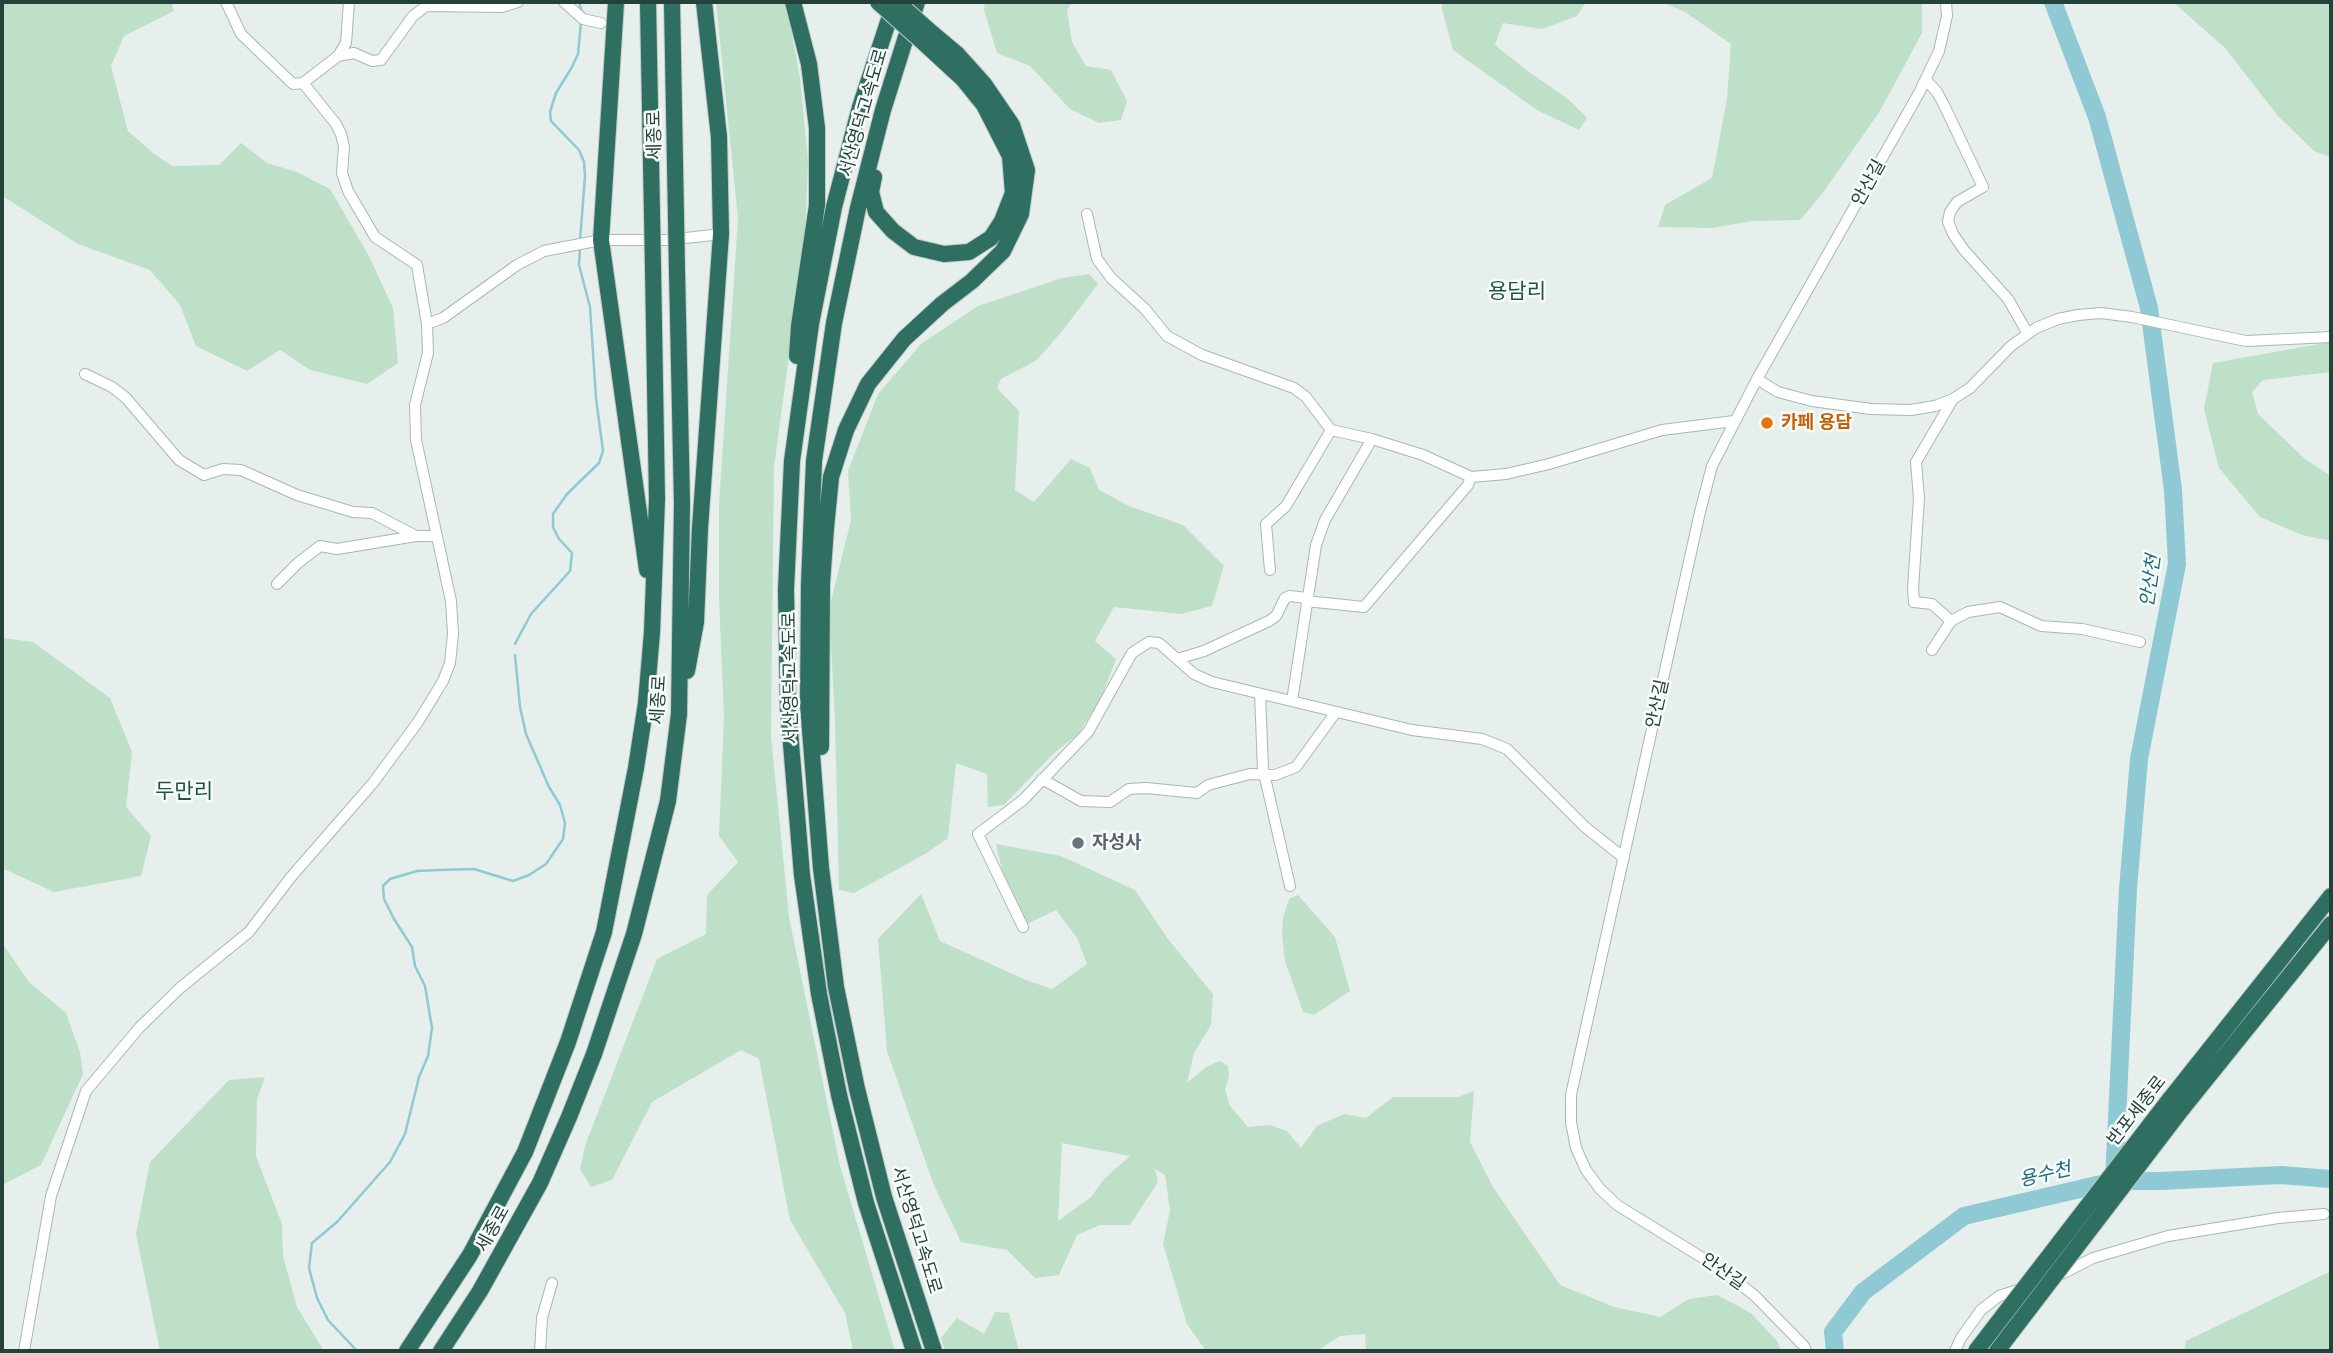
<!DOCTYPE html>
<meta charset="utf-8">
<style>
body{margin:0}
#map{position:relative;width:2333px;height:1353px;overflow:hidden;background:#e6efeb;font-family:"Open Sans",sans-serif}
canvas{display:block}
.frame{position:absolute;inset:0;border:4px solid #24423a;pointer-events:none}
</style>
<div id="map">
<canvas width="2333" height="1353"></canvas>
<div class="frame"></div>
</div>
<script>
const c = document.querySelector('canvas').getContext('2d');
c.lineJoin = 'round';
function paint(path, color) {
  c.fillStyle = color;
  c.fill(path, 'evenodd');
}
function toPath(rows) {
  const path = new Path2D();
  for (const r of rows) {
    path.moveTo(r[0], r[1]);
    for (let i = 2; i < r.length; i += 2) path.lineTo(r[i], r[i + 1]);
  }
  return path;
}
function strokePath(path, color, width, dash) {
  c.strokeStyle = color;
  c.lineWidth = width;
  c.lineCap = dash ? 'butt' : 'round';
  c.setLineDash(dash || []);
  c.stroke(path);
}
function write(font, color, halo, rows, align = 'center') {
  c.font = font + ' "Open Sans","Noto Sans KR",sans-serif';
  c.lineWidth = 5;
  c.setLineDash([]);
  c.textBaseline = 'middle';
  c.strokeStyle = halo;
  c.fillStyle = color;
  for (const [text, x, y, turn = 0] of rows) {
    c.save();
    c.translate(x, y);
    c.rotate((+turn || 0) * Math.PI / 180);
    c.textAlign = isNaN(turn) ? turn : align;
    if (halo) c.strokeText(text, 0, 0);
    c.fillText(text, 0, 0);
    c.restore();
  }
}
paint(toPath([
 [2,2,171,2,174,11,124,36,111,66,128,131,153,153,172,166,219,165,241,143,267,163,297,172,330,189,369,256,393,308,398,363,367,384,310,370,280,350,247,371,196,346,180,305,150,270,78,244,4,197,2,192],
 [716,2,786,2,800,78,808,161,805,237,774,467,771,736,789,917,840,1166,895,1351,853,1351,845,1313,790,1220,759,1059,741,1050,652,1102,612,1180,591,1187,580,1169,585,1146,657,959,706,934,707,895,738,862,719,836,724,718,719,599,719,504,738,219],
 [985,2,1072,2,1067,10,1072,42,1086,66,1111,70,1127,101,1121,120,1099,123,1070,109,1030,66,997,53,984,10],
 [1442,2,1586,2,1577,16,1542,29,1503,23,1495,45,1525,69,1568,99,1587,118,1579,130,1537,110,1453,50,1442,9],
 [1662,2,1922,2,1922,33,1880,111,1822,194,1800,220,1752,221,1712,228,1658,227,1665,205,1712,178,1727,99,1731,44,1685,12],
 [2173,2,2331,2,2331,157,2314,151,2278,116,2225,48],
 [1089,274,1098,284,1063,330,1037,360,1001,379,997,388,1019,411,1015,490,1034,502,1071,459,1090,468,1099,490,1129,506,1183,525,1224,566,1212,606,1181,614,1114,607,1095,641,1116,659,1100,701,1078,734,1054,753,1004,805,988,807,987,774,956,763,948,838,925,854,854,893,839,890,835,719,829,609,851,520,848,471,878,394,921,344,978,306,1062,278],
 [2331,342,2331,372,2263,380,2252,392,2258,414,2305,459,2331,476,2331,541,2302,535,2260,517,2219,468,2204,409,2213,363],
 [2,638,33,642,110,698,132,752,126,807,151,836,141,876,54,892,2,868],
 [996,844,1061,856,1135,890,1168,939,1213,994,1211,1025,1194,1053,1187,1083,1206,1067,1220,1061,1228,1066,1229,1076,1225,1090,1230,1106,1248,1127,1270,1125,1287,1131,1301,1148,1317,1126,1344,1114,1366,1118,1393,1097,1458,1097,1474,1091,1470,1142,1493,1187,1560,1285,1614,1307,1660,1317,1689,1299,1717,1295,1751,1313,1777,1341,1781,1351,1366,1351,1365,1334,1340,1336,1317,1351,1206,1351,1187,1324,1163,1244,1170,1210,1165,1175,1155,1169,1158,1182,1130,1225,1100,1225,1077,1235,1059,1275,1035,1278,1007,1250,961,1242,933,1183,887,1051,878,939,921,894,940,941,1026,980,1052,989,1087,964,1077,938,1056,910,1027,924,1002,870],
 [1062,1143,1130,1156,1104,1179,1091,1197,1058,1221],
 [1298,895,1335,937,1350,991,1314,1015,1303,1012,1285,961,1282,935,1283,918,1289,899],
 [2,943,29,982,66,1013,80,1052,83,1074,41,1165,2,1185],
 [265,1077,257,1099,256,1156,282,1224,283,1256,297,1307,324,1351,160,1351,136,1234,150,1162,229,1080],
 [2331,1271,2331,1351,2184,1351,2186,1341],
 [995,1312,1009,1313,1019,1351,945,1351,941,1338,957,1318,984,1334]
]), '#bfe0c8');
strokePath(toPath([
 [579,2,582,12],
 [580,241,585,176,584,162,579,150,551,121,550,112,556,93,572,67,578,54,581,22],
 [515,644,531,614,570,571,572,553,559,539,553,527,553,514,567,494,599,463,603,451,596,398,590,307,579,265,580,248],
 [357,1351,328,1320,317,1298,309,1268,312,1243,337,1222,390,1162,405,1134,419,1077,428,1056,432,1028,425,986,415,966,412,947,394,919,384,899,383,886,390,879,417,871,439,870,474,869,513,881,529,875,546,864,563,839,565,823,560,805,549,787,526,734,520,707,515,655]
]), '#8ec9d4', 2.5);
strokePath(toPath([
 [2053,2,2097,117,2149,308,2173,490,2177,564,2139,759,2128,889,2114,1181],
 [1835,1351,1833,1332,1863,1292,1964,1216,2114,1181,2161,1181,2281,1175,2331,1179]
]), '#8ec9d4', 18);
const minor = toPath([
 [226,2,241,34,293,84,303,83,336,124,341,134,344,147,342,173,348,191,375,237,417,265,427,324],
 [564,2,583,19,601,23],
 [338,56,354,53,372,61,381,60,413,16,426,6,502,7,518,2],
 [1926,80,1937,92,1944,105,1983,187,1957,202,1950,212,1948,222,1953,234,1964,250,2008,299,2028,334],
 [303,83,338,56,346,43,349,2],
 [1087,214,1097,259,1111,278,1145,309,1167,336,1202,355,1294,388,1306,397,1331,430,1372,439,1423,455,1471,477,1506,474,1549,464,1662,430,1734,421],
 [85,374,112,387,126,398,179,460,204,475,223,469,241,470,297,495,353,512,372,513,416,536],
 [1757,379,1778,392,1812,401,1871,409,1911,410,1935,406,1953,399,1970,388,2011,346,2036,328,2058,319,2078,315,2101,313,2132,317,2246,341,2331,337],
 [1953,399,1916,462,1919,498,1913,589,1914,602,1932,604,1951,621,1968,612,2000,607,2041,626,2082,629,2140,642],
 [1270,570,1266,524,1286,506,1331,430],
 [277,584,298,563,320,546,337,549,416,536,437,536],
 [1306,601,1364,607,1468,485,1471,477],
 [1932,650,1951,621],
 [1177,659,1204,651,1269,621,1276,616,1285,598,1290,596,1307,598],
 [1260,694,1263,769,1290,886],
 [1292,701,1316,545,1325,520,1372,439],
 [1042,779,1081,801,1110,802,1129,789,1146,788,1197,793,1208,785,1250,774,1275,775,1296,767,1336,712],
 [1023,927,978,834,1023,800,1088,732,1132,653,1149,642,1159,643,1194,674,1212,682,1412,730,1482,739,1507,749,1585,827,1624,858],
 [2056,1277,2093,1258,2168,1236,2278,1218,2324,1214],
 [24,1351,51,1196,86,1091,139,1028,180,988,249,932,291,877,373,783,418,722,443,681,450,663,453,634,451,601,416,440,415,405,428,353,427,324,443,318,517,265,544,251,601,240,668,240,721,234],
 [540,1351,542,1318,552,1283],
 [1806,1351,1804,1346,1754,1295,1719,1268,1617,1205,1600,1189,1586,1170,1576,1148,1571,1122,1571,1095,1700,512,1712,466,1757,379,1919,93,1939,51,1947,16,1946,2],
 [1955,1351,1961,1338,1981,1310,1999,1296,2024,1288]
]);
const highway = toPath([
 [616,2,601,240,647,570],
 [648,2,652,214],
 [672,2,676,217],
 [793,2,809,64,817,128,817,205,799,326,797,356],
 [917,2,883,110,858,208,834,323,814,461,809,585,808,704,821,868,836,987,857,1089,884,1197,934,1351],
 [894,4,860,107,834,207,811,324,792,461,786,589,788,708,802,875,819,994,839,1095,866,1203,914,1351],
 [874,177,871,192,876,212,893,231,914,247,944,254,969,252,991,238,1002,221,1013,193,1010,156,984,105,963,79,924,43],
 [687,671,696,622,700,528,721,234,719,137,704,2],
 [821,747,822,583,826,528,831,477,846,430,868,384,904,339,942,304,972,281,1003,251,1021,214,1027,170,1012,125,984,84,958,55,933,34],
 [2170,1099,2331,896],
 [2182,1109,2331,924],
 [407,1351,470,1255,525,1152,568,1042,604,932,636,768,646,703,652,632,657,499,653,268],
 [441,1351,480,1291,540,1183,569,1117,594,1054,634,934,668,801,679,714,682,503,677,271]
]);
strokePath(minor, '#a8b8b2', 12);
strokePath(highway, '#c2cac8', 18);
strokePath(minor, '#fff', 10);
strokePath(highway, '#2f6f62', 16);
const highwayBridge = toPath([
 [878,2,924,43],
 [897,2,933,34],
 [652,214,653,268],
 [676,217,677,271],
 [1976,1351,2170,1099],
 [1997,1351,2182,1109]
]);
strokePath(highwayBridge, '#c2cac8', 18, []);
strokePath(highwayBridge, '#2f6f62', 16);
for (const [x, y, r, color] of [
 [1767,423,7,"#e8710a"],
 [1078,843,7,"#6b7280"]
]) {
  const dot = new Path2D();
  dot.arc(x, y, r, 0, 2 * Math.PI);
  c.fillStyle = color;
  c.fill(dot);
  strokePath(dot, '#f7fbf9', 2.5);
}
write('18px', '#24423a', '#f7fbf9', [
 ["서산영덕고속도로",864,113,-74],
 ["세종로",655,135,-91],
 ["안산길",1869,183,-61],
 ["서산영덕고속도로",791,678,-91],
 ["세종로",659,700,-87],
 ["안산길",1658,704,-78],
 ["반포세종로",2137,1111,-52],
 ["세종로",493,1229,-61],
 ["서산영덕고속도로",916,1230,73],
 ["안산길",1723,1272,35]
]);
write('bold 18px', '#c56008', '#f7fbf9', [
 ["카페 용담",1781,423]
], 'left');
write('bold 18px', '#5b616d', '#f7fbf9', [
 ["자성사",1092,843]
], 'left');
write('italic 19px', '#1c6f80', '#f7fbf9', [
 ["안산천",2151,581,-82],
 ["용수천",2045,1175,-13]
]);
write('21px', '#1f5548', '#f7fbf9', [
 ["용담리",1517,292],
 ["두만리",184,792]
]);
</script>
